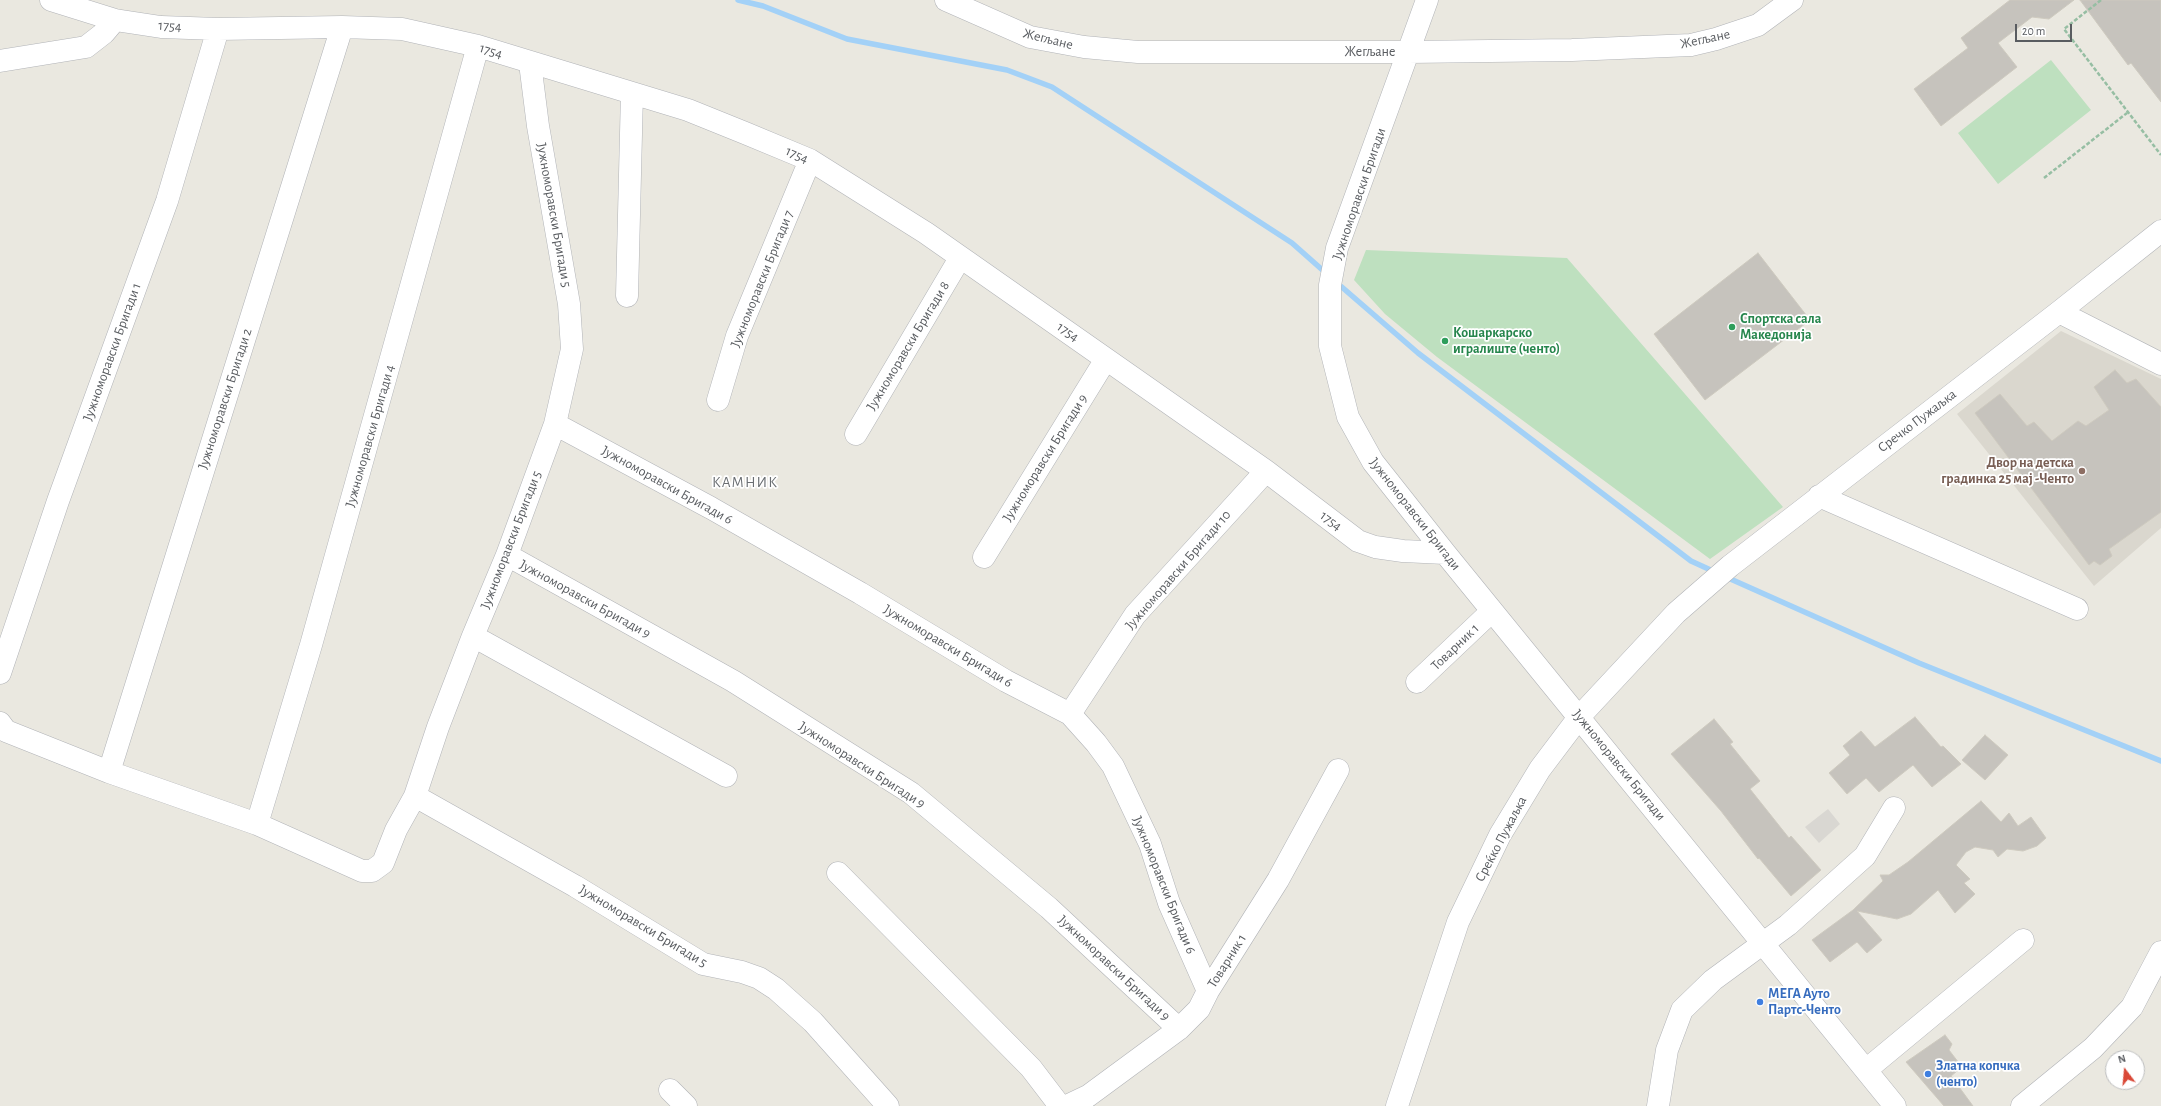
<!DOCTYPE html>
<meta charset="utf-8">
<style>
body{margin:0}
#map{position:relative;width:2161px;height:1106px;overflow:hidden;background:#eae8e0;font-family:"Alegreya Sans",sans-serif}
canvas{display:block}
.north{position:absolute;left:2105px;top:1050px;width:40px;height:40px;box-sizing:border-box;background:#fff;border:1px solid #bdbebf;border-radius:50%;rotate:344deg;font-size:11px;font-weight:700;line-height:16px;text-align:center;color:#595c60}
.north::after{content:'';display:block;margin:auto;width:14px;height:18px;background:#d94837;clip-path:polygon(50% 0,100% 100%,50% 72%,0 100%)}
.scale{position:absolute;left:2015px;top:24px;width:57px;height:18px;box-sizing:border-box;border:2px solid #595c60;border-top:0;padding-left:5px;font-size:12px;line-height:14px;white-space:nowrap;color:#595c60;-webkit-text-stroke:3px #fff;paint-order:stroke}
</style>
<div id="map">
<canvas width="2161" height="1106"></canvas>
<div class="north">N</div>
<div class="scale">20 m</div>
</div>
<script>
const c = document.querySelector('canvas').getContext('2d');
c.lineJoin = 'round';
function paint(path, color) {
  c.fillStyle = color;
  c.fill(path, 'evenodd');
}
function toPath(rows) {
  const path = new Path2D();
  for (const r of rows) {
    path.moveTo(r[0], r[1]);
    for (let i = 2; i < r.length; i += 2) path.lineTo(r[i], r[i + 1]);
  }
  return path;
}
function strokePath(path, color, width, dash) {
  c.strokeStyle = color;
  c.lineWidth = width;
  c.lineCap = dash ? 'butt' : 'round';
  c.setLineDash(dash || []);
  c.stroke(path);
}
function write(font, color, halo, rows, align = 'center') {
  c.font = font + ' "Alegreya Sans",sans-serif';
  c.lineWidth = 3.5;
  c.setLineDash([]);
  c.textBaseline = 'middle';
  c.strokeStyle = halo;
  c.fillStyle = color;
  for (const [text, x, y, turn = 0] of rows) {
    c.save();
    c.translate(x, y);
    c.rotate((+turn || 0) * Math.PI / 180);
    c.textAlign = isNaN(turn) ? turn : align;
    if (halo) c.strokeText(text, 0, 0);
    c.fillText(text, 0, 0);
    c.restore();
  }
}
paint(toPath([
 [1828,809,1840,824,1819,843,1805,827]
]), '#d9d7d2');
paint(toPath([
 [2061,331,2161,379,2161,528,2094,586,1957,414]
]), '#dad7ce');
paint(toPath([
 [2051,60,2091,110,1998,184,1958,133],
 [1366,250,1567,258,1783,507,1710,559,1437,357,1385,314,1354,280]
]), '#bee0bf');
strokePath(toPath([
 [738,0,763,6,847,39,1007,70,1052,87,1292,243,1327,274],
 [1336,282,1418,353,1691,561,1715,572],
 [1726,577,1919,663,2161,761]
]), '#a3d1f7', 5.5);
const building = toPath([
 [2010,0,2074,0,2049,19,2032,17,1998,43,2017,67,1941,126,1914,89,1968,48,1961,38,2010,0],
 [2080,0,2161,0,2161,102,2131,63,2128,65,2080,0],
 [1758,253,1810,320,1705,400,1654,334,1758,253],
 [2115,370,2127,383,2136,379,2161,407,2161,512,2109,549,2112,556,2100,565,2094,561,2089,565,1975,413,2000,394,2027,426,2034,422,2052,441,2078,421,2086,426,2109,410,2094,387,2115,370],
 [1915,717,1941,747,1943,746,1961,764,1932,787,1913,765,1879,792,1866,778,1847,794,1829,773,1850,755,1843,746,1861,731,1875,747,1915,717],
 [1714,719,1733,742,1730,744,1760,781,1750,789,1789,838,1791,836,1821,870,1791,896,1759,858,1758,859,1721,811,1671,754,1714,719],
 [1985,735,2008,755,1985,780,1962,760,1985,735],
 [1981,801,2001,822,2009,813,2018,826,2031,817,2046,838,2037,846,2023,851,2007,849,1998,857,1993,850,1975,847,1966,852,1956,865,1970,879,1964,883,1975,894,1955,913,1938,890,1911,914,1897,919,1857,911,1882,940,1867,953,1857,942,1830,962,1812,940,1853,910,1883,881,1880,875,1889,875,1908,862,1981,801],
 [1945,1035,1952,1044,1949,1050,1962,1067,1951,1076,1973,1106,1944,1106,1906,1062,1945,1035]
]);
paint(building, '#c6c3bd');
strokePath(building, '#cecabf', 1);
const street = toPath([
 [51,0,115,20,161,27,218,29,342,27,402,29,478,46,688,110,745,133,810,160,926,233,1266,471,1358,541,1375,547,1403,551,1445,553],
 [946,0,1030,37,1084,47,1138,52,1408,52,1572,50,1691,45,1716,39,1758,25,1792,0],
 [1427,0,1337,248,1330,285,1330,346,1348,417,1373,462,1445,553,1895,1106],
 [0,61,86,47,104,33,115,20],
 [627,296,632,93],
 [2059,312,2161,364],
 [718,400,737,336,810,160],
 [555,424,711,508,860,593,1006,681,1070,714,1096,743,1113,766,1150,844,1169,903,1208,991],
 [856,434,960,258],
 [1819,496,2077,609],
 [507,555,733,681,911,793,1049,908,1179,1029],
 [984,557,1106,359],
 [473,636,726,776],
 [0,673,58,501,167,201,218,29],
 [1417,682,1492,611],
 [1070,714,1135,615,1266,471],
 [0,723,6,731,109,772,257,824,362,871,372,871,383,863,396,830,415,796,438,727,473,636,507,555,555,424,572,349,569,304,538,126,530,63],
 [109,772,342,27],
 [415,796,575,886,703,964,742,972,759,978,776,989,813,1022,888,1106],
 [257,824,311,645,478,46],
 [838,873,1031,1068,1060,1106],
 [1866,1070,2023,940],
 [670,1090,686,1106],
 [1067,1106,1088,1096,1179,1029,1199,1009,1208,991,1278,880,1338,770],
 [1397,1106,1458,922,1500,835,1540,769,1580,716,1676,613,1730,566,2059,312,2161,231],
 [1658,1106,1667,1050,1682,1010,1713,980,1788,925,1865,856,1894,808],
 [2022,1106,2093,1048,2132,1007,2161,952]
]);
strokePath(street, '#b1b3b7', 23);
strokePath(toPath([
 [2101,0,2064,29,2161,155],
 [2044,178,2127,113]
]), '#96bea3', 2.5, [4, 2]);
strokePath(street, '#fff', 22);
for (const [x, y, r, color] of [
 [1732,327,4,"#2e9e5b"],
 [1445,341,4,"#2e9e5b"],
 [2082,471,4,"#8d6e63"],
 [1760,1002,4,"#3f7fe0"],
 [1928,1074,4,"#3f7fe0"]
]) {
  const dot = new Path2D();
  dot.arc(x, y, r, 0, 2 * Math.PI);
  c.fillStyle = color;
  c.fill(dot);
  strokePath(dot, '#fff', 1.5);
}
write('14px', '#595c60', '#fff', [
 ["1754",170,26,4],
 ["Жегљане",1048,39,14],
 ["Жегљане",1705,39,-12],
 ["1754",491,51,17],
 ["Жегљане",1370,52],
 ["1754",797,155,24],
 ["Јужноморавски Бригади",1359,194,-71],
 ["Јужноморавски Бригади 5",554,215,80],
 ["Јужноморавски Бригади 7",762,279,-68],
 ["1754",1068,332,35],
 ["Јужноморавски Бригади 8",908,346,-59],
 ["Јужноморавски Бригади 1",112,352,-70],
 ["Јужноморавски Бригади 2",225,399,-72],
 ["Сречко Пужаљка",1917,421,-37],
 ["Јужноморавски Бригади 4",370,436,-74],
 ["Јужноморавски Бригади 9",1045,458,-58],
 ["Јужноморавски Бригади 6",667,485,29],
 ["Јужноморавски Бригади",1415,514,52],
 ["1754",1331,521,37],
 ["Јужноморавски Бригади 5",511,540,-69],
 ["Јужноморавски Бригади 10",1178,570,-49],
 ["Јужноморавски Бригади 9",585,599,29],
 ["Јужноморавски Бригади 6",948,646,31],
 ["Товарник 1",1455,647,-44],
 ["Јужноморавски Бригади 9",862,765,33],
 ["Јужноморавски Бригади",1619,765,51],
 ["Среќко Пужаљка",1501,839,-62],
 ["Јужноморавски Бригади 6",1164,885,68],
 ["Јужноморавски Бригади 5",643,926,31],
 ["Товарник 1",1227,961,-58],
 ["Јужноморавски Бригади 9",1114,968,43]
]);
write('bold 14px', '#27864d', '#fff', [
 ["Спортска сала",1740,319],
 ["Македонија",1740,335],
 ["Кошаркарско",1453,333],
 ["игралиште (ченто)",1453,349]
], 'left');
write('bold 14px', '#785e54', '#fff', [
 ["Двор на детска",2074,463],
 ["градинка 25 мај -Ченто",2074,479]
], 'right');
write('bold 14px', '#366cbe', '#fff', [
 ["МЕГА Ауто",1768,994],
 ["Партс-Ченто",1768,1010],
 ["Златна копчка",1936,1066],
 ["(ченто)",1936,1082]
], 'left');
c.letterSpacing = '1px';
write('15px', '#6a6e72', '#fff', [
 ["КАМНИК",745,482]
]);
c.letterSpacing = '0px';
</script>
